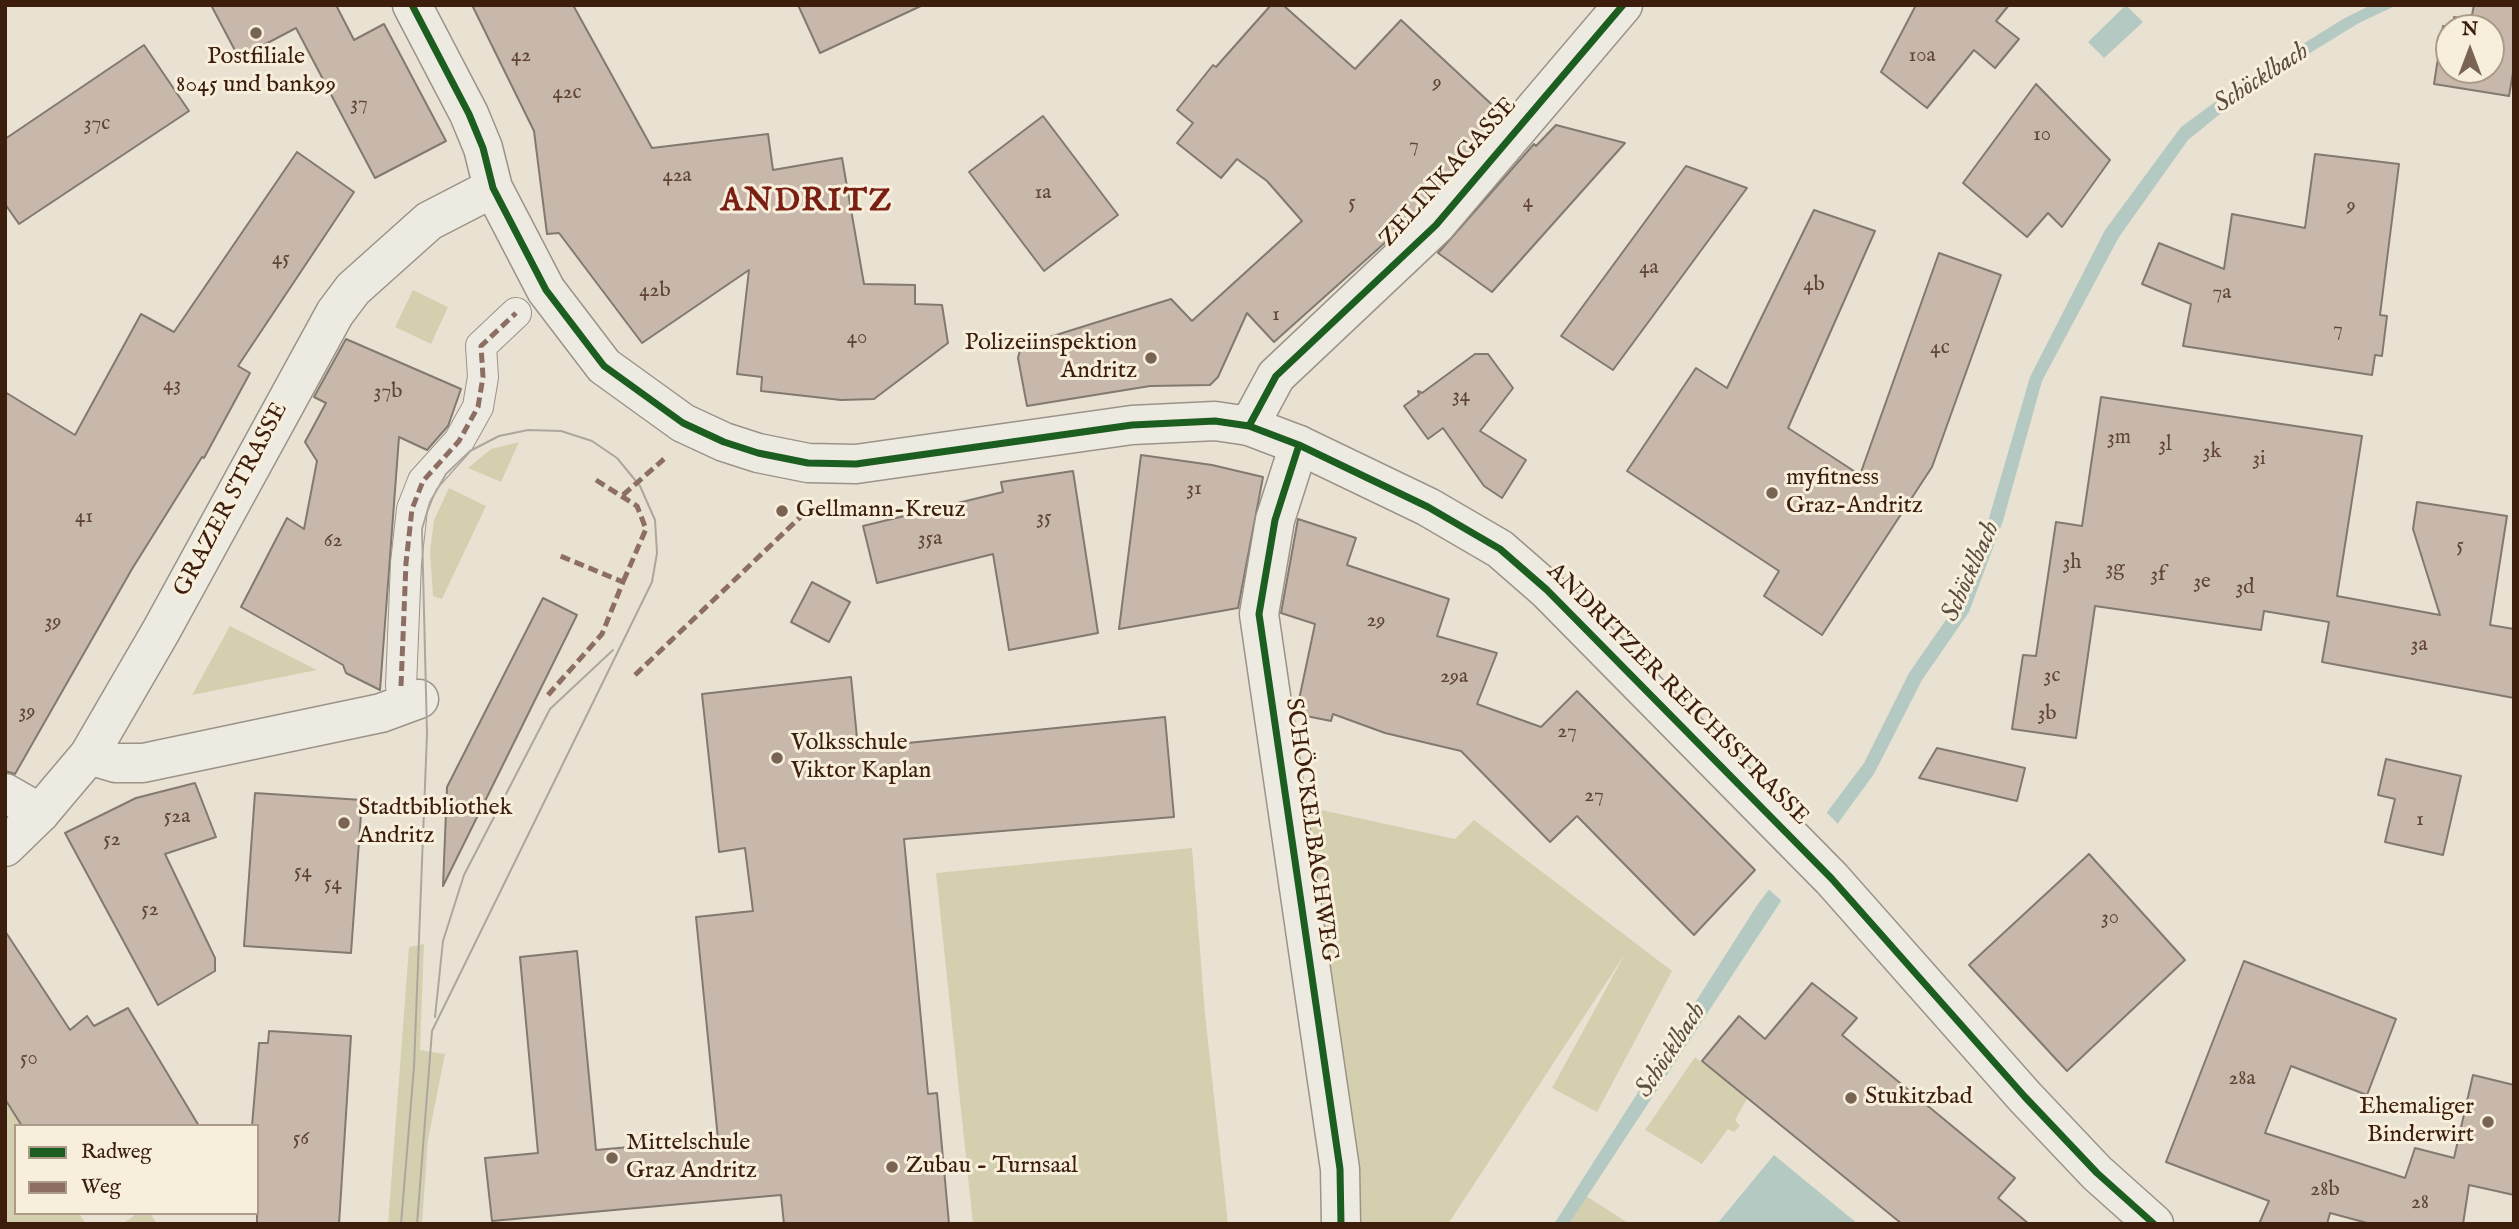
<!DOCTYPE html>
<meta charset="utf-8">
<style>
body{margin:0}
#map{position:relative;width:2519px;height:1229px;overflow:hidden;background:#e9e2d3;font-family:"IM FELL English",serif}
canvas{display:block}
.frame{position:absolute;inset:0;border:7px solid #3d1e0d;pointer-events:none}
.legend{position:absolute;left:14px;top:1124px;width:245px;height:91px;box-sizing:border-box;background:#f7eedc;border:2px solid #ad9b89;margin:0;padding:9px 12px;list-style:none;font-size:21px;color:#3d1e0d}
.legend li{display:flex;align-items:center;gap:14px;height:35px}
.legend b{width:35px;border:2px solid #ad9b89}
.north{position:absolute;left:2435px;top:14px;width:70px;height:70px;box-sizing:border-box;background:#f7eedc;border:2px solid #ad9b89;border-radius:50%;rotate:0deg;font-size:19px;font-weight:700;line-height:28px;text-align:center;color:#3d1e0d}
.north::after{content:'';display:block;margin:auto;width:24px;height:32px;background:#796352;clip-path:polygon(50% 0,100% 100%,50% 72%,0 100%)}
</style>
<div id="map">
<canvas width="2519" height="1229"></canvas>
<div class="frame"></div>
<ul class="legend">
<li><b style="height:9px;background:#1b5e20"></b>Radweg</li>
<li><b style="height:9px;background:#8d6e63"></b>Weg</li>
</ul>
<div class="north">N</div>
</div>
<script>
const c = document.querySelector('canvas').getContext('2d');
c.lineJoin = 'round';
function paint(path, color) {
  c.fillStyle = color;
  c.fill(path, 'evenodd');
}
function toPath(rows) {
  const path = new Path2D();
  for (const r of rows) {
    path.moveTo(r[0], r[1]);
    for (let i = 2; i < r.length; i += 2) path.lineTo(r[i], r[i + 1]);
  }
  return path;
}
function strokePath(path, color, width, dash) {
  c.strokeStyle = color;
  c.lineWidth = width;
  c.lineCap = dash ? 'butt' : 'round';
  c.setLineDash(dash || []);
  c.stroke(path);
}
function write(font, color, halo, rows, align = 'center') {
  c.font = font + ' "IM FELL English",serif';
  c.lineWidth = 6;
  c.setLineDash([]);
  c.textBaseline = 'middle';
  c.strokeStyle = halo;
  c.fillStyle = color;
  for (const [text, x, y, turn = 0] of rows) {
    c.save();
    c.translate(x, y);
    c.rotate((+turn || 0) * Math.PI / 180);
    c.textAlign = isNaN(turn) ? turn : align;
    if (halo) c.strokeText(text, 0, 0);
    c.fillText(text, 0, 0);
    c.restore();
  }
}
paint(toPath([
 [413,290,448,307,431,344,395,327],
 [519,442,501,482,468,468,491,449],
 [449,488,486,506,442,599,433,596,430,551,434,520],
 [230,626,317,670,192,695],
 [1303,806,1455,839,1474,820,1672,971,1597,1112,1552,1088,1625,954,1448,1224,1358,1224,1348,1097,1327,935],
 [1192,848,1205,1014,1228,1224,973,1224,936,873],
 [424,944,420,1050,445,1054,428,1140,422,1224,388,1224,409,947],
 [1695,1057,1748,1097,1735,1120,1740,1126,1734,1132,1728,1129,1702,1164,1645,1130],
 [5,1099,22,1126,16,1126,16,1213,79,1213,86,1224,5,1224],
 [1586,1196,1630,1224,1569,1224],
 [138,1213,150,1213,157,1224,122,1224]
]), '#d4d0af');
paint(toPath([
 [2126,5,2143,22,2104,58,2088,42],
 [2371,5,2397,5,2359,23,2251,89,2188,140,2119,237,2042,381,2003,521,1969,612,1922,680,1874,774,1781,901,1569,1224,1554,1224,1758,904,1864,763,1909,673,1957,604,1989,518,2030,377,2105,230,2181,127,2245,80,2343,19],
 [1774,1155,1858,1224,1717,1224]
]), '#b4c9c2');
paint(toPath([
 [1824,810,1841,827,1784,903,1766,887]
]), '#e9e2d3');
const building = toPath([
 [211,5,340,5,337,7,354,40,384,24,446,141,375,178,296,28,239,58,211,5],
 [472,5,573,5,652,148,768,134,773,170,842,158,864,284,915,285,915,304,942,305,948,343,874,399,841,400,761,391,762,377,737,374,749,270,642,343,559,233,547,234,534,131,472,5],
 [798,5,923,5,820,53,798,5],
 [1271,5,1283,5,1355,69,1401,20,1502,114,1420,210,1398,230,1394,228,1397,232,1274,342,1247,313,1218,377,1210,385,1150,386,1027,406,1018,358,1021,346,1171,299,1192,321,1302,221,1267,181,1237,159,1221,178,1177,143,1193,123,1177,110,1213,65,1216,67,1271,5],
 [1916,5,2009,5,1996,21,2019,39,1995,68,1974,50,1927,108,1881,72,1916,5],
 [2474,5,2514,5,2514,67,2509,96,2434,84,2443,26,2453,27,2454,17,2471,20,2474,5],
 [2449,28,2491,28,2491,70,2449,70,2449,28],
 [144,45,189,111,19,224,5,204,5,139,144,45],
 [2036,84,2110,160,2062,227,2048,213,2027,237,1963,183,2036,84],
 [1043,116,1118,215,1044,271,969,172,1043,116],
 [1556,125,1625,143,1492,292,1438,253,1534,144,1536,146,1556,125],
 [297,152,354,192,238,366,250,373,204,458,202,457,132,569,15,774,5,771,5,392,75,435,141,314,174,332,297,152],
 [2315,154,2399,164,2380,315,2387,316,2382,356,2375,355,2372,375,2183,346,2191,304,2142,284,2159,243,2224,269,2232,214,2305,228,2315,154],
 [1686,166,1747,188,1613,370,1561,336,1686,166],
 [1814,210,1875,231,1788,428,1860,475,1939,253,2001,275,1932,467,1822,635,1764,596,1779,571,1627,471,1696,368,1727,388,1814,210],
 [346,339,461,389,448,426,427,450,399,437,380,690,346,673,343,665,241,607,287,518,304,529,317,461,305,442,326,403,314,397,346,339],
 [1475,354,1488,354,1513,388,1480,431,1526,460,1502,498,1484,486,1443,428,1428,439,1404,406,1419,395,1418,391,1422,393,1475,354],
 [2101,397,2362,436,2337,596,2440,615,2413,529,2417,502,2507,516,2490,625,2514,629,2514,698,2322,662,2329,622,2264,611,2261,630,2095,606,2076,738,2012,729,2023,655,2036,656,2056,522,2082,526,2101,397],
 [1141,455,1212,465,1263,477,1238,608,1119,629,1141,455],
 [1073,471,1098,633,1009,650,993,554,877,583,863,526,1003,492,1001,482,1073,471],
 [1298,519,1356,538,1347,565,1449,599,1437,636,1497,653,1477,704,1541,727,1577,691,1755,870,1694,935,1577,816,1550,842,1461,751,1385,733,1333,714,1331,721,1296,714,1315,624,1281,613,1298,519],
 [812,582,850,602,829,642,791,622,812,582],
 [543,598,577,615,443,886,447,787,543,598],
 [851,677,858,748,1165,717,1174,817,904,839,928,1094,937,1093,949,1224,784,1224,781,1195,492,1221,485,1158,538,1153,520,957,577,951,596,1150,718,1139,696,917,753,911,745,848,719,852,702,694,851,677],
 [1937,748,2025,768,2017,801,1919,778,1937,748],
 [2386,759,2461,776,2443,855,2385,842,2395,799,2378,795,2386,759],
 [195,783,216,837,165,854,215,958,215,971,158,1005,65,833,136,798,195,783],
 [255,793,362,800,351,953,244,946,255,793],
 [2089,854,2185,960,2067,1071,1969,965,2089,854],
 [5,931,70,1030,87,1016,94,1026,128,1008,199,1126,22,1126,5,1099,5,931],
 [2244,961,2396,1019,2367,1095,2291,1066,2265,1133,2405,1178,2415,1148,2454,1158,2473,1075,2514,1085,2514,1195,2469,1185,2463,1224,2371,1224,2330,1213,2327,1224,2259,1224,2269,1201,2166,1162,2244,961],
 [1812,983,1857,1018,1842,1035,2015,1178,1998,1198,2029,1224,1902,1224,1702,1061,1739,1016,1765,1039,1812,983],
 [269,1031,351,1036,339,1224,257,1224,257,1126,252,1126,259,1043,268,1043,269,1031]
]);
paint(building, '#c8b8ab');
strokePath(building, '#82796f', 2);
const pedestrian = toPath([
 [401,686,406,563,412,509,423,481,459,441,478,407,483,377,481,346,516,313]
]);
const minor = toPath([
 [1249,426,1276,376,1436,225,1623,5],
 [1299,445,1275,520,1259,614,1340,1169,1341,1224],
 [89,755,116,763,143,763,381,713,419,699],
 [5,793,40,813]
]);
const tertiary = toPath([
 [412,5,469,114,483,148,493,188,546,290,604,366,683,423,724,442,758,453,808,463,856,464,1132,425,1215,421,1249,426,1299,445,1428,507,1500,549,1547,590,1832,879,2025,1097,2097,1173,2154,1224],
 [5,847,40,813,89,755,161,631,335,313,353,289,429,221,493,188]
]);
strokePath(pedestrian, '#9b9388', 32);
strokePath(minor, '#9b9388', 41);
strokePath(tertiary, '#9b9388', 41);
strokePath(pedestrian, '#edeae2', 30);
strokePath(minor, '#edeae2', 38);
strokePath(tertiary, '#edeae2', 38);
strokePath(toPath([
 [435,1017,443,941,464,875,550,709,613,650],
 [401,1224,414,1067,427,734,422,529,430,502,446,474,470,451,499,436,528,430,561,431,592,441,617,458,640,486,655,520,657,553,652,582,432,1031,417,1224]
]), '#aca69e', 2);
strokePath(toPath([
 [596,480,637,506,646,529,623,582],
 [623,495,664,459],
 [635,675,814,504],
 [401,686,406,563,412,509,423,481,459,441,478,407,483,377,481,346,516,313],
 [548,695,602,634,623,582,558,555]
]), '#8d6e63', 5, [10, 5]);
strokePath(toPath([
 [412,5,469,114,483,148,493,188,546,290,604,366,683,423,724,442,758,453,808,463,856,464,1132,425,1215,421,1249,426,1299,445,1428,507,1500,549,1547,590,1832,879,2025,1097,2097,1173,2154,1224],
 [1249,426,1276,376,1436,225,1623,5],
 [1299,445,1275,520,1259,614,1340,1169,1341,1224]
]), '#1b5e20', 7);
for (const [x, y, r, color] of [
 [256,33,7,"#796352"],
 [1151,358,7,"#796352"],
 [1772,493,7,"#796352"],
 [782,511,7,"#796352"],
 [777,758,7,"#796352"],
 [344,823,7,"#796352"],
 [1851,1098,7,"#796352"],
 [2488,1122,7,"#796352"],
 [612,1158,7,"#796352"],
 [892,1167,7,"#796352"]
]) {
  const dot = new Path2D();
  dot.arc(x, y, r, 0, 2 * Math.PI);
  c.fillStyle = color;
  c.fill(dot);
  strokePath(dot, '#f7eedc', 2.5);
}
write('21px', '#604434', null, [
 ["42",521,57],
 ["10a",1922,57],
 ["9",1437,84],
 ["42c",567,94],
 ["37",359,105],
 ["37c",97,125],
 ["10",2042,136],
 ["7",1414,147],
 ["42a",677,177],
 ["1a",1043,194],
 ["4",1528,203],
 ["5",1352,204],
 ["9",2351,207],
 ["45",281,260],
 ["4a",1649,269],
 ["4b",1814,286],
 ["42b",655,292],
 ["7a",2222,294],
 ["1",1276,316],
 ["7",2338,331],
 ["40",857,339],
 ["4c",1940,349],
 ["43",172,386],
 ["37b",388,393],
 ["34",1461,397],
 ["3m",2119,439],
 ["3l",2165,446],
 ["3k",2212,453],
 ["3i",2259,460],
 ["31",1194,490],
 ["41",84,518],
 ["35",1044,519],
 ["35a",930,540],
 ["62",333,542],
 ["5",2460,547],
 ["3h",2072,564],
 ["3g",2115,570],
 ["3f",2158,576],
 ["3e",2202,583],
 ["3d",2245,589],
 ["29",1376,622],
 ["39",53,623],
 ["3a",2419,646],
 ["3c",2052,677],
 ["29a",1454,678],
 ["39",27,713],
 ["3b",2047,715],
 ["27",1567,733],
 ["27",1594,797],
 ["52a",177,818],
 ["1",2420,821],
 ["52",112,841],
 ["54",303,873],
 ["54",333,885],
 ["52",150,911],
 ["30",2110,919],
 ["50",29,1060],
 ["28a",2242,1080],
 ["56",301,1140],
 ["28b",2325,1191],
 ["28",2420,1204]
]);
write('24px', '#3d1e0d', '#f7eedc', [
 ["Postfiliale",256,58,"center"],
 ["8045 und bank99",256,86,"center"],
 ["Polizeiinspektion",1137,344,"right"],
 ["Andritz",1137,372,"right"],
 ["myfitness",1786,479],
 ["Graz-Andritz",1786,507],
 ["Gellmann-Kreuz",796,511],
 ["Volksschule",791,744],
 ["Viktor Kaplan",791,772],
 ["Stadtbibliothek",358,809],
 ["Andritz",358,837],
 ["Stukitzbad",1865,1098],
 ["Ehemaliger",2474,1108,"right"],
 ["Binderwirt",2474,1136,"right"],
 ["Mittelschule",626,1144],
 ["Graz Andritz",626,1172],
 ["Zubau - Turnsaal",906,1167]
], 'left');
write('24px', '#3d1e0d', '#f7eedc', [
 ["ZELINKAGASSE",1449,173,-48],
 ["GRAZER STRASSE",232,500,-62],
 ["ANDRITZER REICHSSTRASSE",1677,695,45],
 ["SCHÖCKELBACHWEG",1310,830,82]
]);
write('italic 26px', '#5a4e41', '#f7eedc', [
 ["Schöcklbach",2262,79,-33],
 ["Schöcklbach",1972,572,-66],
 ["Schöcklbach",1672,1051,-57]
]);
c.letterSpacing = '2px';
write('bold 32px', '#7a1f14', '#f7eedc', [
 ["ANDRITZ",807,203]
]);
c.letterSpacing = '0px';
</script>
